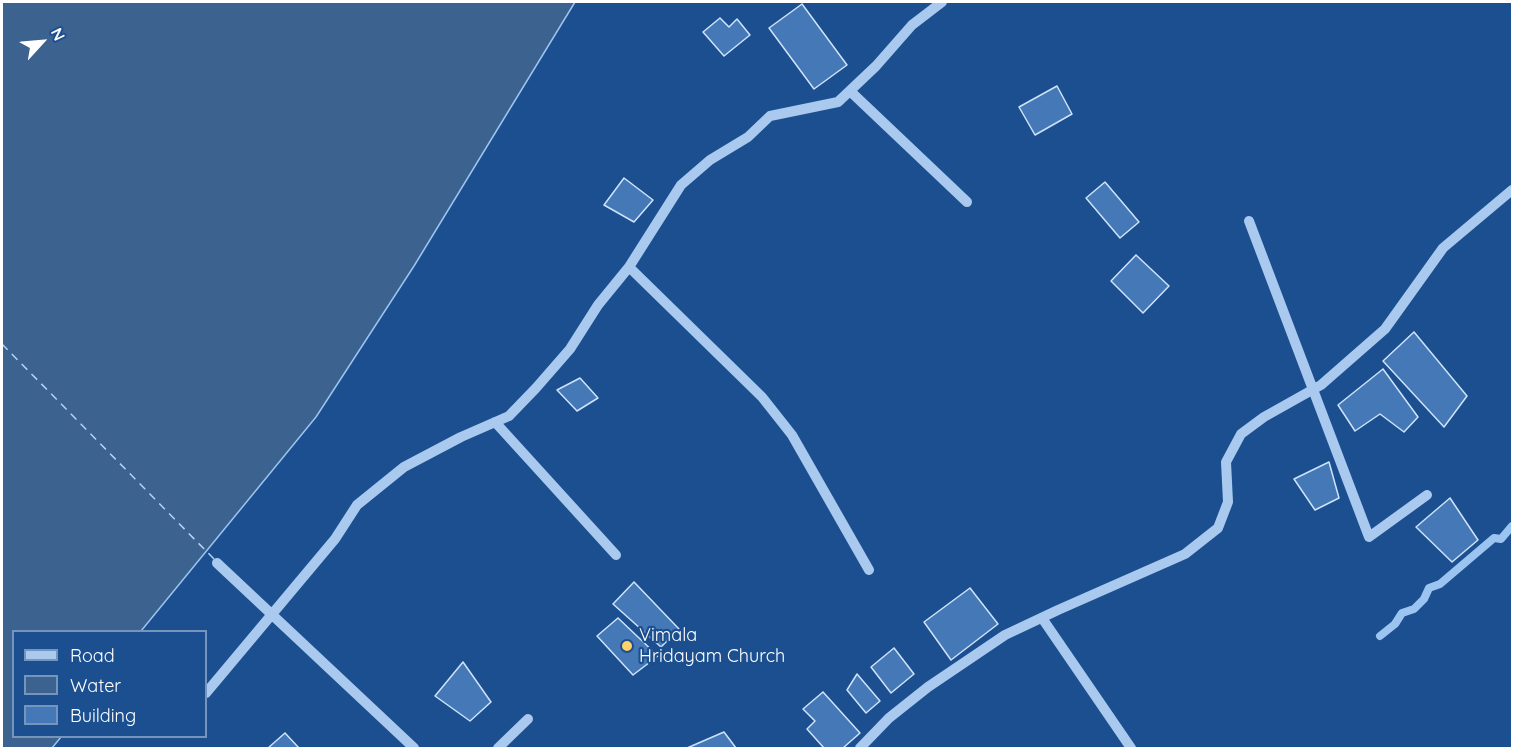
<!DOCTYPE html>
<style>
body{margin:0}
#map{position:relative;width:1514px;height:750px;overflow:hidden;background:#1b4f8f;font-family:Quicksand,sans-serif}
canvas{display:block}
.frame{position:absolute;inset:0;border:3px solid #fff;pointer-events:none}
.legend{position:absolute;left:12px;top:630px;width:195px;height:108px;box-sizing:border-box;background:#1b4f8f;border:2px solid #7695bc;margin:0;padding:8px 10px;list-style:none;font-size:18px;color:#fff}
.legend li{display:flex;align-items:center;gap:12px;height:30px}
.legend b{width:30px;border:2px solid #7695bc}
.north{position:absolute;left:12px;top:12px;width:60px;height:60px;-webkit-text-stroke:4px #1b4f8f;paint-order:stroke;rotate:64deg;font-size:16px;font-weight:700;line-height:24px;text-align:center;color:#fff}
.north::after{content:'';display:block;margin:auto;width:21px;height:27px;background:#fff;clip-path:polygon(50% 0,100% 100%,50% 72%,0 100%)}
</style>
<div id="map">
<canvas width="1514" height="750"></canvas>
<div class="frame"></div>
<ul class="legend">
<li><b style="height:8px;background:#a9c9ee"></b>Road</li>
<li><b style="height:16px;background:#3c6290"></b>Water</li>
<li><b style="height:16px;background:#4478b7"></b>Building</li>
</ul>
<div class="north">N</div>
</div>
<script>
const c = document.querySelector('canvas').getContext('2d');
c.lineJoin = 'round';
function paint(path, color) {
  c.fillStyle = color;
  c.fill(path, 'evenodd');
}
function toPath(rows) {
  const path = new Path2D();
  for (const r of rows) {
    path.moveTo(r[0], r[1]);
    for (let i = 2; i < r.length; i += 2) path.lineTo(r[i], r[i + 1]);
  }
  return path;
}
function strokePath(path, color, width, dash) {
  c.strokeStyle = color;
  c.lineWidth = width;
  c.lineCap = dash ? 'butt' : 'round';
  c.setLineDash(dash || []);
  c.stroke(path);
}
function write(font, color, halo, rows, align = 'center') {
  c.font = font + ' Quicksand,sans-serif';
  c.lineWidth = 4.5;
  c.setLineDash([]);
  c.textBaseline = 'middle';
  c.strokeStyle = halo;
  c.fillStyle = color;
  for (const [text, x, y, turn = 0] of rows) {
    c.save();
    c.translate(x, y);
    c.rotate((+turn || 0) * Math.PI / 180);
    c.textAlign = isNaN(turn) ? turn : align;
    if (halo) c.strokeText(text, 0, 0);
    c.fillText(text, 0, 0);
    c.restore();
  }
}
const water = toPath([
 [2,2,575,2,414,266,316,417,141,631,14,632,14,736,61,737,52,748,2,748,2,2]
]);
paint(water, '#3c6290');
strokePath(water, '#9cc4f0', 1.5);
strokePath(toPath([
 [1380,636,1395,624,1402,613,1414,609,1424,599,1429,588,1440,584,1494,538,1501,539,1512,526]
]), '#9cc4f0', 8);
strokePath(toPath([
 [2,344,214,559]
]), '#b5d3f5', 1.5, [8, 6]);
const building = toPath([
 [802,4,847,65,814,89,769,28,802,4],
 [720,18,729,27,737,19,750,35,724,56,703,32,720,18],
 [1057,86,1072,114,1035,135,1019,107,1057,86],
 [624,178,653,200,634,222,604,205,624,178],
 [1105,182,1139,222,1120,238,1086,198,1105,182],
 [1136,255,1169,286,1143,313,1111,281,1136,255],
 [1414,332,1467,396,1444,427,1383,361,1414,332],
 [1383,369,1418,417,1404,432,1380,414,1355,431,1338,405,1383,369],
 [580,378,598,398,577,411,557,390,580,378],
 [1329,462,1339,498,1315,510,1294,479,1329,462],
 [1450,498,1478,540,1452,562,1416,527,1450,498],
 [634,582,679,629,661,647,613,604,634,582],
 [970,588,998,624,951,660,924,622,970,588],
 [618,618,658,656,633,675,597,636,618,618],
 [894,648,914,674,891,693,871,667,894,648],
 [463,662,491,702,470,721,435,696,463,662],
 [857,674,880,701,866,713,847,690,857,674],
 [823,692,860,733,843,748,824,748,807,729,815,721,803,709,823,692],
 [724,732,736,748,687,748,724,732],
 [285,733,299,748,268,748,285,733]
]);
paint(building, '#4478b7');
strokePath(building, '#cfe3fa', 1.5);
strokePath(toPath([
 [850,91,967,202],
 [1249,221,1369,537,1427,495],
 [629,267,762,397,792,435,869,570],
 [495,422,616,555],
 [217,563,414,748],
 [1042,618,1131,748],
 [206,693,335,539,357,505,404,467,461,437,509,416,536,388,570,349,598,305,629,267,681,185,710,160,748,137,770,116,838,102,876,66,912,25,942,2],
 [498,748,528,719],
 [860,748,889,718,928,687,1005,635,1058,610,1185,554,1218,528,1228,502,1226,462,1241,434,1264,417,1321,385,1385,329,1443,248,1512,190]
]), '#a9c9ee', 10);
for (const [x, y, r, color] of [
 [627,646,6,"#ffd166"]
]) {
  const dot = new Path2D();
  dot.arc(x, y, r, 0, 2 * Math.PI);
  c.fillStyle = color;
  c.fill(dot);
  strokePath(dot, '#1b4f8f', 2);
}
write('18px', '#fff', '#1b4f8f', [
 ["Vimala",639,636],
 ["Hridayam Church",639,657]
], 'left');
</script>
